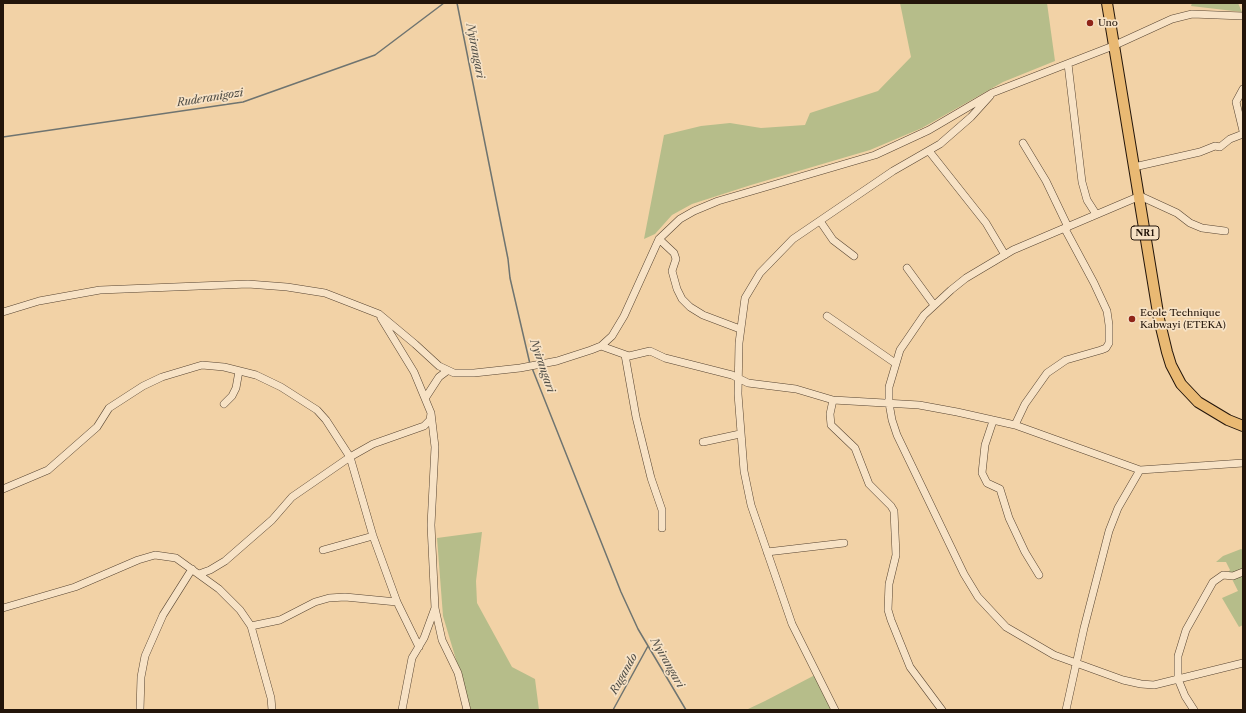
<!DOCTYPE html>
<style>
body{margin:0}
#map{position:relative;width:1246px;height:713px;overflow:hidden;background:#f2d2a6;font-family:"Libre Caslon Text",serif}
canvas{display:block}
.frame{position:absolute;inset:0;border:4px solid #23150a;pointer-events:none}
</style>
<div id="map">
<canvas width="1246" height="713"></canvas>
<div class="frame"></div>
</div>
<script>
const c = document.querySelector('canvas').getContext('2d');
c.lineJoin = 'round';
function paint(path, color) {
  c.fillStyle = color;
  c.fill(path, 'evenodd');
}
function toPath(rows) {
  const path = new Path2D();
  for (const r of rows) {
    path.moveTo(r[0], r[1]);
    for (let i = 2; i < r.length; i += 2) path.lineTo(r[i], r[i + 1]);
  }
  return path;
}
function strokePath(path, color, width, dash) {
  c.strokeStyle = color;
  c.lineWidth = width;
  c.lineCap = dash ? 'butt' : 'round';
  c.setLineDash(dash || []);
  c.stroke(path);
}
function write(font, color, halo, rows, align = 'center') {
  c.font = font + ' "Libre Caslon Text",serif';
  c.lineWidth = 3.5;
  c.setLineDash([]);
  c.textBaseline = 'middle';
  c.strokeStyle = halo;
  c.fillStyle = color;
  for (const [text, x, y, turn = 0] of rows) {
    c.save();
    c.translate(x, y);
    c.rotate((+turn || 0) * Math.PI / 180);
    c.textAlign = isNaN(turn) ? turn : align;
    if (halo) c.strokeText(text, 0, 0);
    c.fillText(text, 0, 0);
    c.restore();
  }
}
paint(toPath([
 [900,3,1047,3,1055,61,1003,82,922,128,870,150,751,185,692,204,672,215,655,234,644,239,664,135,701,126,730,123,761,128,805,125,810,113,878,91,911,57],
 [1192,3,1238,3,1242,12,1191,6],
 [482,532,476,581,477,603,512,667,535,679,539,710,471,710,443,616,437,538],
 [1241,549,1243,550,1243,570,1236,574,1227,573,1230,570,1226,562,1216,562,1223,556],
 [1243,575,1243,625,1239,627,1222,598,1238,591,1232,579],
 [815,675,834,710,746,710,765,701]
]), '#b6bd8a');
strokePath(toPath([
 [457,3,508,259,510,278,530,364],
 [3,137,243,102,375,55,444,3],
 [532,368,621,592,638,629,686,710],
 [613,710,648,646]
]), '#6f7470', 1.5);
const minor = toPath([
 [1068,64,1082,182,1087,200,1096,214],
 [1243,89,1236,102,1243,131],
 [1023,143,1046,181,1068,227],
 [929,151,986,223,1005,255],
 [1134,167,1200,152,1215,146,1220,147,1230,139,1243,134],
 [820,221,833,240,854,256],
 [1225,231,1202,228,1190,223,1177,213,1140,196,1013,250,966,278,951,290,924,315,900,350,889,387,889,403,892,420,897,435,964,574,978,597,1006,627,1054,655,1123,680,1141,684,1154,685,1243,663],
 [659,239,674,253,676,259,672,271,677,289,682,299,690,307,703,315,740,329],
 [907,268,934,305],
 [3,312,39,301,100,290,248,284,287,287,325,293,379,314,415,344,439,366,454,373,474,373,520,368,557,361,591,350,601,346,612,336,624,316,659,239,680,219,694,211,718,201,875,155,929,130,992,93,1113,46,1172,19,1192,14,1243,16],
 [827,316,895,363],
 [381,318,414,372,431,413,435,447,431,525,435,608,442,640,458,673,467,710],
 [601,346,629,356,650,351,665,358,732,375,748,383,796,389,833,400,919,405,957,412,1015,425,1140,470,1243,463],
 [625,355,636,417,651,478,662,510,662,528],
 [426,397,439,377,447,371],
 [833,400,830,414,831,425,855,448,869,484,891,506,894,511,896,555,889,584,888,610,891,620,910,667,942,710],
 [224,404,232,396,236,388,239,371],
 [993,421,985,445,982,473,987,483,1000,489,1009,518,1025,552,1039,575],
 [1015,425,1025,404,1047,373,1066,360,1101,350,1106,348,1109,343,1109,325,1107,311,1094,283,1065,229],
 [703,442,740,434],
 [3,489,48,470,97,427,109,408,143,386,162,377,202,365,224,367,256,375,281,387,317,410,326,420,350,457,373,536,397,602,419,647],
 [323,550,373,536],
 [767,552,844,543],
 [199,574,210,570,225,561,272,520,292,497,350,457,373,444,424,426,430,420,431,413],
 [3,608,75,587,138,560,155,555,176,558,219,589,240,610,251,626,271,698,272,710],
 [251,626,280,620,315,602,329,598,345,597,397,602],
 [140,710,141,677,145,656,163,615,192,569],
 [402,710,412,658,424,638,435,608],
 [835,710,792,624,751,505,744,471,738,394,739,343,745,298,760,273,793,239,893,171,940,144,971,117,990,96],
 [1066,710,1084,628,1109,531,1118,508,1140,470],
 [1194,710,1185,696,1178,679,1178,656,1186,630,1213,582,1223,575,1233,576,1243,572]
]);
const highway = toPath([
 [1107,3,1159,319,1167,352,1171,365,1181,384,1198,402,1228,420,1243,426]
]);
strokePath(minor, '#574431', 8);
strokePath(highway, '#23150a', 12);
strokePath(minor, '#f7e2c5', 7);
strokePath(highway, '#e9b973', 10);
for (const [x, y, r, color] of [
 [1090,23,4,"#8f2418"],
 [1132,319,4,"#8f2418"]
]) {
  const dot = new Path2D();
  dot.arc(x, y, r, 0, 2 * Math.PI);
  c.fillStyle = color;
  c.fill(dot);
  strokePath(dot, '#f7e2c5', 1.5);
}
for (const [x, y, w] of [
 [1145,233,28]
]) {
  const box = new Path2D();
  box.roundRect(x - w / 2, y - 7, w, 14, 3);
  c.fillStyle = '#f7e2c5';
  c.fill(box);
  strokePath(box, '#23150a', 1);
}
write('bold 9px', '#23150a', null, [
 ["NR1",1145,233]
]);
write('10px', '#23150a', '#f7e2c5', [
 ["Uno",1098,23],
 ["Ecole Technique",1140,313],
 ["Kabwayi (ETEKA)",1140,325]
], 'left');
write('italic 11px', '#4f4d46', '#f7e2c5', [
 ["Nyirangari",475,51,79],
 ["Ruderanigozi",210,98,-9],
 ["Nyirangari",542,366,71],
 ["Nyirangari",667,663,60],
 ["Rugando",624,674,-61]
]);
</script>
